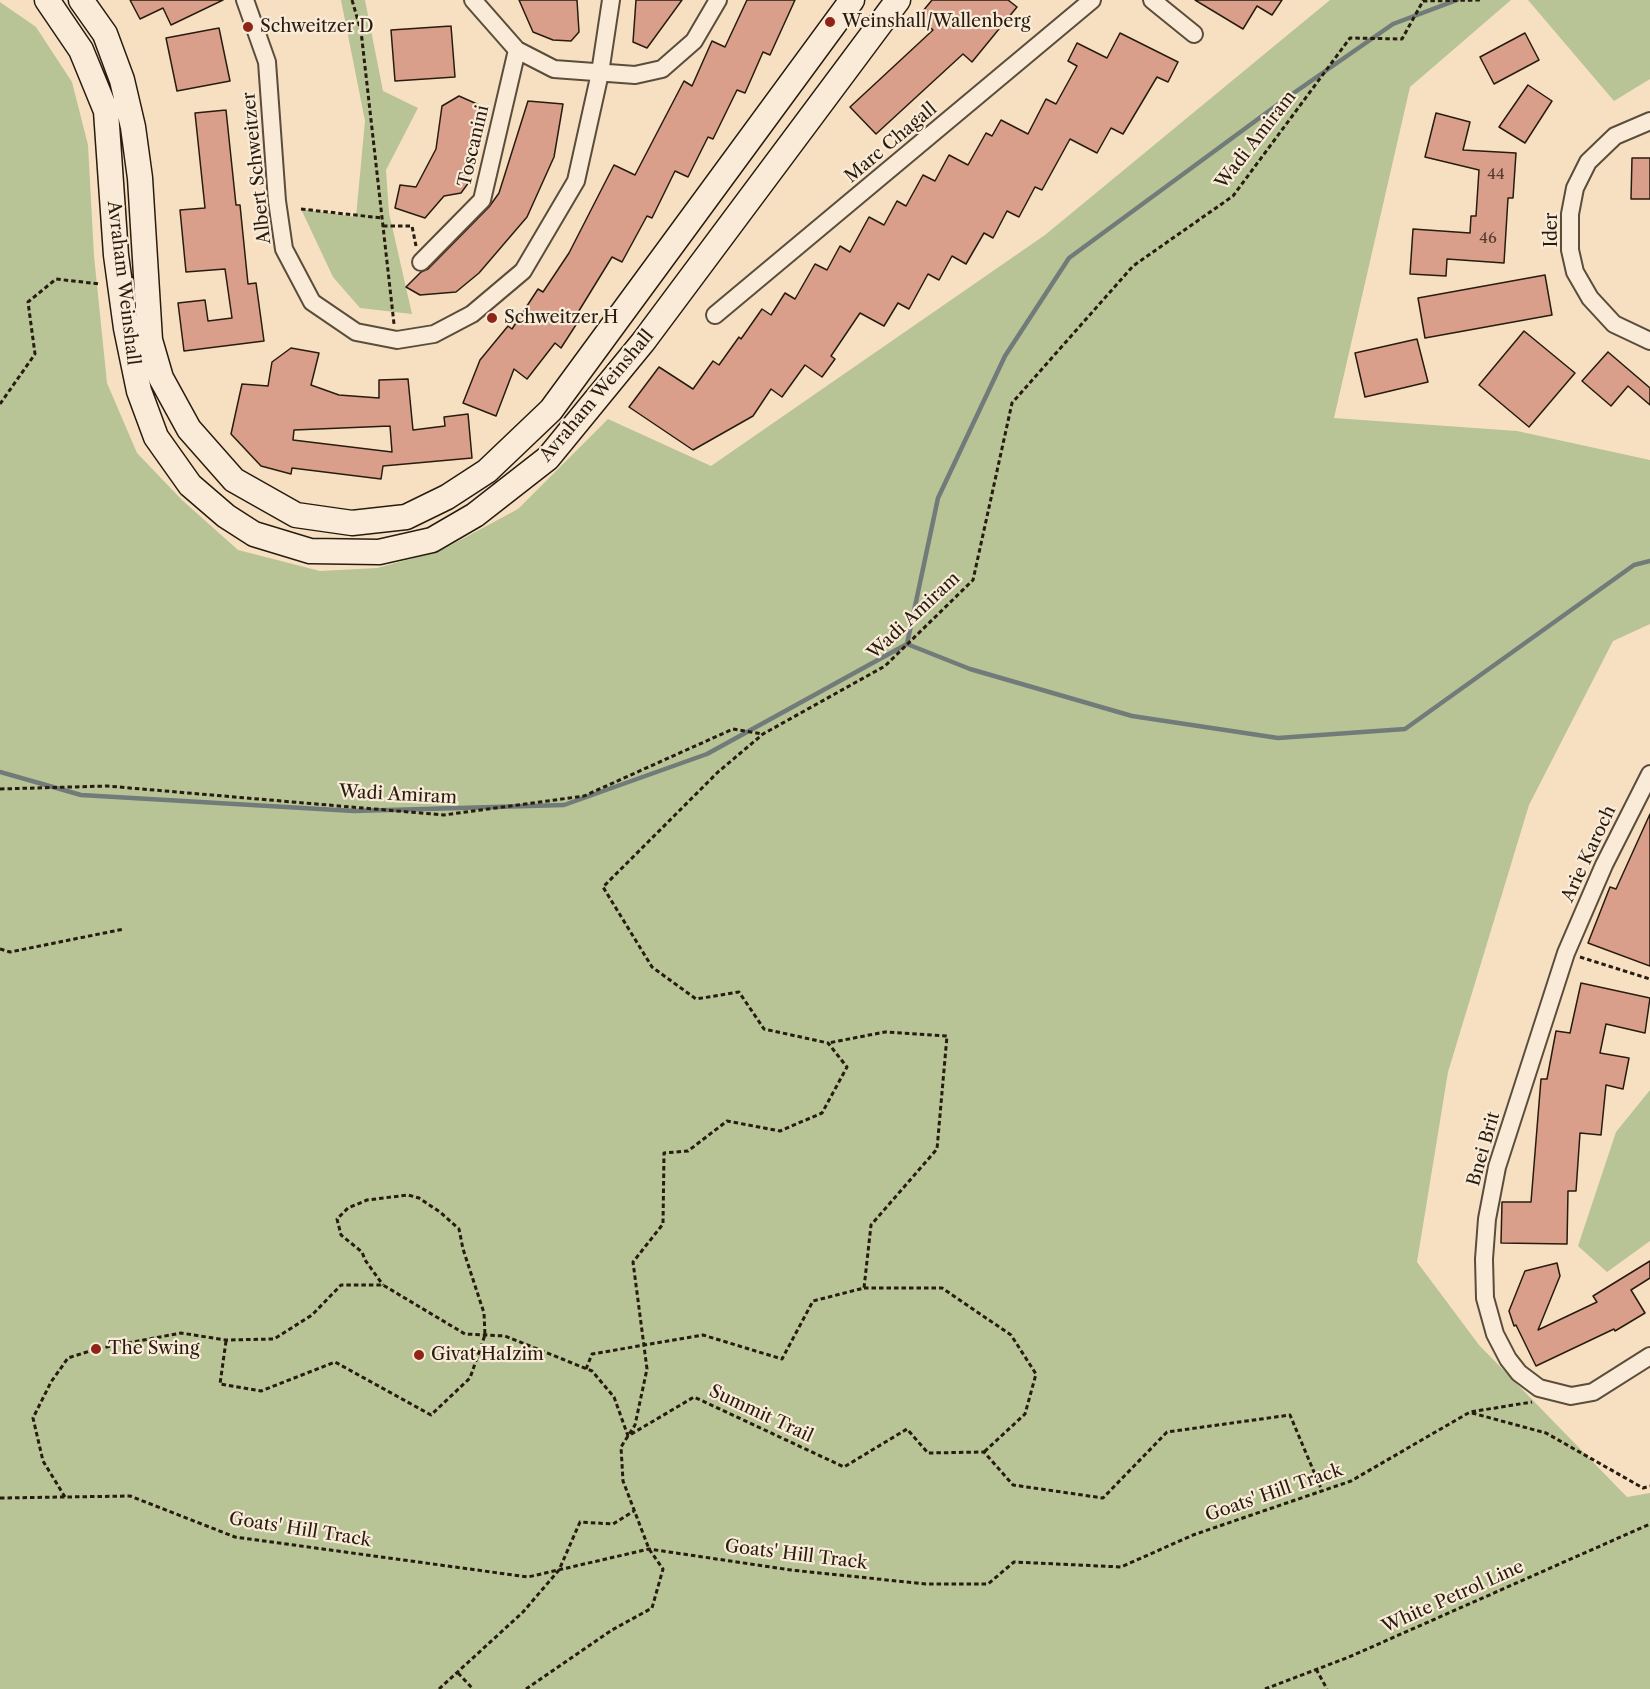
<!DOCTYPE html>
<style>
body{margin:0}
canvas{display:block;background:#f6e0c1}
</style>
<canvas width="1650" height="1689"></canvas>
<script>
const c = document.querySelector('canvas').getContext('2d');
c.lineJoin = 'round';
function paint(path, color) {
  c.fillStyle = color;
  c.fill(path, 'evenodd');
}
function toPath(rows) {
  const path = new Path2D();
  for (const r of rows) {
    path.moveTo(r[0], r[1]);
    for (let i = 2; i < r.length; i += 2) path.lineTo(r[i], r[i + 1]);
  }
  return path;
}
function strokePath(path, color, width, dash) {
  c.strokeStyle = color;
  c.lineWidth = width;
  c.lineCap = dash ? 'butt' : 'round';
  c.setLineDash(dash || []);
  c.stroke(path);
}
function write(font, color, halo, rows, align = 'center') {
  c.font = font + ' "Libre Caslon Text",serif';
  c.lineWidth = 4.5;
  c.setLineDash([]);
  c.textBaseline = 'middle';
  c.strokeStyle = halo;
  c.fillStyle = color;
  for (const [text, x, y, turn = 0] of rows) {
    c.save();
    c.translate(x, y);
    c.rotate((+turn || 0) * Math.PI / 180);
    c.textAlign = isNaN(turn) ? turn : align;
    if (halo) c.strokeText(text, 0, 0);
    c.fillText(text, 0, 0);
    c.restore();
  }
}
paint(toPath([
 [341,0,365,0,383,91,418,108,386,170,389,213,412,314,360,308,333,277,301,209,356,217,365,121],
 [1330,0,1511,0,1410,87,1334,418,1517,431,1650,460,1650,624,1613,641,1529,805,1448,1072,1417,1262,1479,1345,1627,1497,1650,1493,1650,1689,0,1689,0,2,36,27,72,82,88,145,94,256,107,383,137,453,182,500,238,550,320,571,377,568,440,551,518,509,608,419,711,466,1045,235],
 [1528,0,1650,0,1650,79,1614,101],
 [1650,1090,1650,1241,1607,1272,1578,1246,1616,1132]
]), '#b8c396');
strokePath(toPath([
 [907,644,970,669,1132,716,1278,738,1405,729,1634,565,1650,561],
 [0,772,81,795,354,811,564,805,707,754,907,644,938,498,1005,356,1069,258,1288,97,1393,24,1457,0]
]), '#717b79', 4.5);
const building = toPath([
 [130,0,223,0,171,25,163,8,140,19,130,0],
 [519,0,577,0,579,32,571,41,553,40,533,32,519,0],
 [636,0,682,0,647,48,633,42,636,0],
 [747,0,795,0,770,55,763,52,745,93,737,90,713,139,708,137,688,177,675,171,652,218,647,216,622,262,612,257,577,314,581,317,561,348,555,343,527,379,514,369,496,416,463,403,480,360,508,326,512,329,538,289,543,292,569,253,614,165,635,175,684,81,692,86,712,41,725,47,747,0],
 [932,0,1008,0,1017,7,972,62,963,54,876,134,850,107,933,30,918,17,932,0],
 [1195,0,1282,0,1272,15,1257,6,1243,29,1195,0],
 [451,26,455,77,395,81,391,30,451,26],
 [219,28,230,81,177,91,166,38,219,28],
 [1120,33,1178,62,1168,82,1157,77,1123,134,1111,128,1097,153,1070,139,1042,190,1035,187,1019,217,1007,211,993,238,984,233,966,264,952,256,939,280,928,274,909,309,898,303,884,326,860,313,831,356,835,359,822,377,805,365,782,397,771,389,753,416,693,450,629,407,659,367,693,389,713,361,719,365,739,337,741,339,762,309,771,315,785,293,795,299,815,264,827,270,840,246,850,252,869,217,884,225,897,201,906,206,923,175,935,181,949,155,968,165,986,133,992,136,1001,120,1028,134,1046,99,1056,104,1077,66,1068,61,1077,43,1107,58,1120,33],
 [1525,33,1539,60,1494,84,1480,57,1525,33],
 [1528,85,1552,101,1525,143,1499,127,1528,85],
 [459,96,477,104,483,114,469,150,472,178,461,193,444,196,425,218,395,208,400,185,416,187,436,149,442,106,459,96],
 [528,101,563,104,554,157,527,217,479,273,456,292,420,295,406,287,421,272,428,269,489,207,499,193,528,101],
 [226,110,236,205,240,205,248,284,256,283,264,341,184,351,178,303,205,300,208,321,232,318,225,269,186,272,180,210,205,208,195,113,226,110],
 [1436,113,1470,122,1463,150,1516,153,1513,198,1508,198,1504,263,1447,259,1446,276,1410,274,1413,229,1470,233,1471,216,1476,216,1479,170,1425,157,1436,113],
 [1632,158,1650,158,1650,199,1631,199,1632,158],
 [1545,275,1552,315,1425,338,1418,298,1545,275],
 [1524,331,1575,373,1529,427,1479,385,1524,331],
 [1417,339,1428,382,1365,397,1355,353,1417,339],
 [291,348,319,353,311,385,339,395,379,398,379,380,408,379,413,430,445,426,444,417,468,414,472,458,383,466,381,479,292,468,291,474,261,466,231,434,242,384,268,386,272,362,291,348],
 [390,426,392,452,293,440,294,430,390,426],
 [1608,352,1650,388,1650,405,1628,386,1611,406,1582,381,1608,352],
 [1650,814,1650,966,1588,943,1610,887,1616,889,1650,814],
 [1581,983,1650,998,1645,1033,1606,1024,1600,1053,1629,1058,1623,1089,1606,1085,1601,1135,1580,1133,1576,1191,1568,1191,1567,1244,1501,1243,1502,1202,1531,1202,1541,1079,1547,1079,1556,1031,1570,1033,1581,983],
 [1650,1261,1650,1278,1631,1290,1645,1313,1615,1331,1614,1329,1536,1366,1516,1325,1514,1326,1509,1311,1525,1271,1557,1263,1560,1276,1538,1330,1597,1302,1593,1296,1650,1261]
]);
paint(building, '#da9f8b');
strokePath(building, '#271c0f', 1.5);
const street = toPath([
 [245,0,267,62,277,201,284,249,312,302,356,332,397,340,434,334,472,314,523,271,576,181,600,73,611,0],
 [473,0,517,50,554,69,635,75,662,69,694,41,718,0],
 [1152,0,1194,34],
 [1650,121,1615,136,1588,162,1575,188,1570,214,1570,250,1575,272,1590,298,1614,324,1650,341],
 [421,262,482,200,517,50],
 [715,315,1092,0],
 [1650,774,1604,865,1566,953,1497,1167,1487,1219,1484,1259,1485,1298,1495,1334,1508,1359,1519,1373,1539,1388,1571,1396,1593,1392,1650,1356]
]);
const secondary = toPath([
 [47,0,81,50,106,111,116,255,126,328,139,391,156,437,190,485,226,516,254,534,310,551,379,552,432,540,475,515,548,458,643,342,898,0],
 [81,0,105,34,122,80,133,127,140,178,150,340,161,378,189,429,234,480,296,515,352,523,406,517,447,497,487,471,551,410,852,0]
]);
strokePath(street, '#5b4d3c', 20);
strokePath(secondary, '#271c0f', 27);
strokePath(toPath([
 [352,0,361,31,394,324],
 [301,209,382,218],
 [383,226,412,226,416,246],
 [0,404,35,354,28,302,56,279,100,284],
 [0,789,107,786,444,815,584,796,733,729,763,734],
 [0,949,10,952,124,929],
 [1580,957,1650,979],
 [864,1288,942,1288,1011,1335,1036,1374,1025,1414,984,1452],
 [226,1341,220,1384,261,1391,335,1362,431,1415,470,1378,485,1335,484,1313,463,1249,459,1229,440,1212,419,1198,408,1195,367,1200,348,1208,337,1219,341,1235,362,1252,365,1260,383,1285],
 [586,1369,592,1354,703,1335,782,1359,813,1301,864,1288,871,1225,937,1149,947,1036,885,1032,828,1043],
 [1472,1413,1546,1433,1643,1488,1650,1486],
 [65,1497,43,1461,33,1418,51,1382,68,1358,96,1349,181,1333,226,1340,274,1339,312,1315,341,1285,383,1285,465,1334,505,1336,592,1371,614,1397,628,1436,694,1397,844,1467,907,1429,928,1453,984,1452,1013,1485,1103,1498,1167,1432,1290,1415,1322,1491],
 [0,1498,130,1496,235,1537,528,1577,649,1549,791,1570,926,1584,988,1584,1014,1562,1121,1567,1193,1535,1351,1481,1470,1412,1532,1402],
 [1316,1669,1327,1689],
 [458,1673,473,1689],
 [439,1689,523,1612,559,1570,580,1522,613,1524,634,1511],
 [526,1689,612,1630,652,1608,663,1569,649,1549,623,1481,621,1447,635,1425,647,1369,633,1262,663,1224,664,1153,688,1151,727,1121,780,1131,822,1113,847,1067,828,1043,764,1029,739,992,696,999,652,967,603,887,718,772,763,734,885,666,973,580,1012,403,1133,266,1233,196,1350,38,1402,39,1423,1,1480,0],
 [1265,1689,1349,1657,1650,1524]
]), '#271c0f', 3, [4.5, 3]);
strokePath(street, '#f9ebd7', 16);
strokePath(secondary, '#f9ebd7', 24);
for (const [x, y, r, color] of [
 [830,22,6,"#8f2418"],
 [248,27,6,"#8f2418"],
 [492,318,6,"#8f2418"],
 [96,1349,6,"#8f2418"],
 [419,1355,6,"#8f2418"]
]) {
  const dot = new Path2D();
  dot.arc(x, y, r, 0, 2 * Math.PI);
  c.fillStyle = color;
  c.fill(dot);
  strokePath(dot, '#f9ebd7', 2);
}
write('15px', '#543d2e', null, [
 ["44",1496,175],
 ["46",1488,239]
]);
write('18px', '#271c0f', '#f9ebd7', [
 ["Weinshall/Wallenberg",842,22],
 ["Schweitzer D",260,27],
 ["Schweitzer H",504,318],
 ["The Swing",108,1349],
 ["Givat HaIzim",431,1355]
], 'left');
write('18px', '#271c0f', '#f9ebd7', [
 ["Wadi Amiram",1256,140,-52],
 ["Marc Chagall",891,143,-40],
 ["Toscanini",474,146,-77],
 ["Albert Schweitzer",257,168,-96],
 ["Ider",1552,230,-90],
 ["Avraham Weinshall",123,283,83],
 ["Avraham Weinshall",597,396,-50],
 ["Wadi Amiram",914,616,-43],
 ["Wadi Amiram",398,795,3],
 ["Arie Karoch",1589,854,-65],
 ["Bnei Brit",1484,1149,-74],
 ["Summit Trail",761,1414,25],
 ["Goats' Hill Track",1274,1493,-19],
 ["Goats' Hill Track",300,1530,9],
 ["Goats' Hill Track",796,1555,7],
 ["White Petrol Line",1453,1597,-24]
]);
</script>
